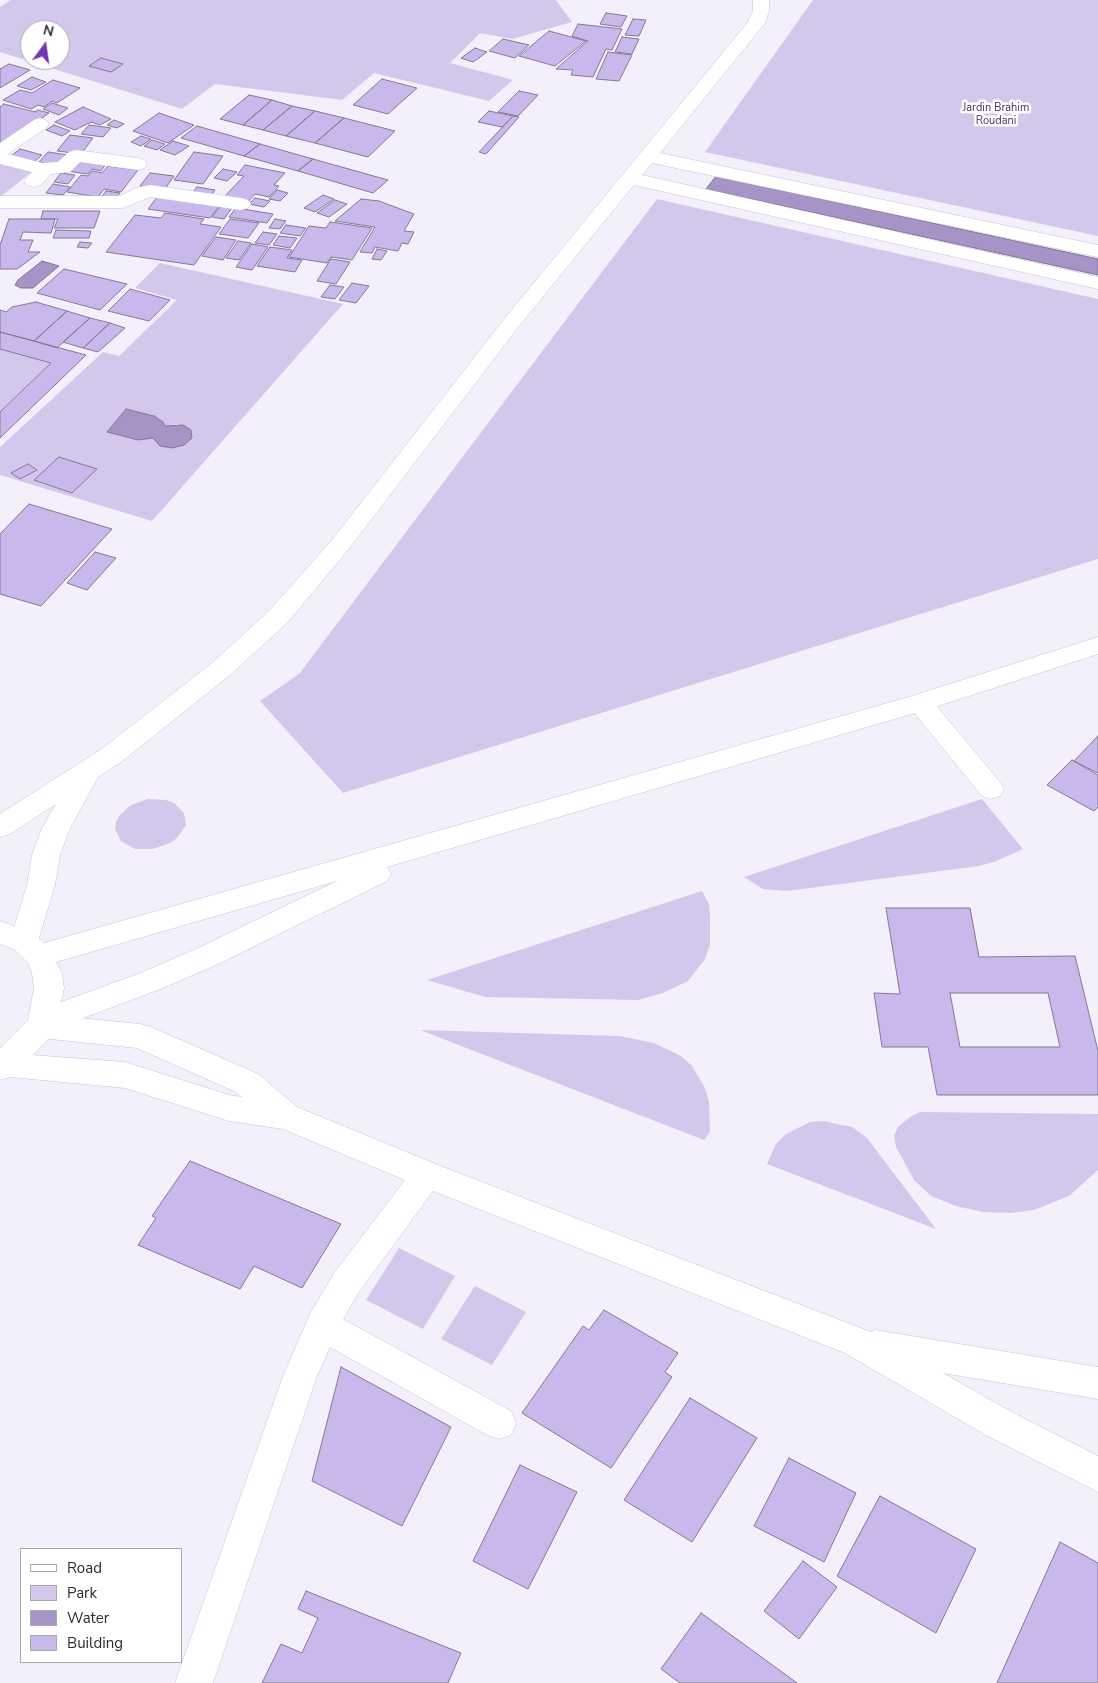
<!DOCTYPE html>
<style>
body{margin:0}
#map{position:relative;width:1098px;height:1683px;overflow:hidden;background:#f3effb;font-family:"Nunito Sans",sans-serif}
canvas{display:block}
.legend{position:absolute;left:20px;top:1548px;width:162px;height:115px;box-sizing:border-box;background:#fff;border:1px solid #aba9ad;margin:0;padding:6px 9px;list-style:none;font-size:15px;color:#2c2933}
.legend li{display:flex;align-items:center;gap:10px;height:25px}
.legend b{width:25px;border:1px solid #aba9ad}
.north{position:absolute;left:20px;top:20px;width:50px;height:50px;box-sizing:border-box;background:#fff;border:1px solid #aba9ad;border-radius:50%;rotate:14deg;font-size:14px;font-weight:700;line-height:20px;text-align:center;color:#2c2933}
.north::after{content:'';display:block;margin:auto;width:18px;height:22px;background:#6f3ab1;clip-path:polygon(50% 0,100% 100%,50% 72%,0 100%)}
</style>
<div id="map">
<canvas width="1098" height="1683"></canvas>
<ul class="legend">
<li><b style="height:6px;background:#fff"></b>Road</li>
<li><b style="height:14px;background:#d3c8eb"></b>Park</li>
<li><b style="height:14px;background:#a594c5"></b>Water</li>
<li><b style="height:14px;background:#c9b8eb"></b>Building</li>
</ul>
<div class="north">N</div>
</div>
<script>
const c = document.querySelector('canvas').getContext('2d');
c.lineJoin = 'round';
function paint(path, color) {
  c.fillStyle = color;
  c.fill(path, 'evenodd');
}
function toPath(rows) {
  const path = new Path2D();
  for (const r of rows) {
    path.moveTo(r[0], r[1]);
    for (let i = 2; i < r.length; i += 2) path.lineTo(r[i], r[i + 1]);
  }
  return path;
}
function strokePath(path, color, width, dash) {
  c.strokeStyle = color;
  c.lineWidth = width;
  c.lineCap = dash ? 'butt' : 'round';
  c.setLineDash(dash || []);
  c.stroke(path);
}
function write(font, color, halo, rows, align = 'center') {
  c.font = font + ' "Nunito Sans",sans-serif';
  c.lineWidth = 5;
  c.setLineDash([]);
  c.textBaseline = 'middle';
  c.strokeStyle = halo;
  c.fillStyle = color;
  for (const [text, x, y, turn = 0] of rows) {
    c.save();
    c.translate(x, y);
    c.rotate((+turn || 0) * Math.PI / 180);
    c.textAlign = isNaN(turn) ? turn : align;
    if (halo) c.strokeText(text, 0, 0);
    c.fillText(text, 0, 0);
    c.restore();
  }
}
paint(toPath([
 [11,0,556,0,572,22,512,39,480,33,450,63,513,80,489,101,374,73,342,100,215,84,182,109,0,52,0,7],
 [30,30,60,30,60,60,30,60],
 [813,0,1098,0,1098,236,705,152],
 [0,162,34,170,0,197],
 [657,199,1098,299,1098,559,343,793,260,701,299,674],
 [160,263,343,304,152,521,0,475,0,447,103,352,119,356,177,300,135,288],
 [126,409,154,416,165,426,177,424,188,428,191,430,192,438,184,445,154,438,132,439,107,432],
 [0,349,51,363,0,412],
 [148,799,166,800,174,803,184,813,186,825,177,838,170,843,153,849,135,849,121,841,115,829,116,822,119,816,131,805],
 [982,799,1023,849,994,862,979,866,787,891,763,889,744,877],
 [702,891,709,904,710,916,710,945,705,959,688,981,663,993,638,1000,485,997,427,980],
 [420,1030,619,1036,654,1043,681,1056,692,1066,705,1088,709,1102,710,1132,704,1140],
 [920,1112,1098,1114,1098,1170,1069,1196,1034,1210,1011,1213,983,1212,956,1206,931,1196,914,1180,896,1147,894,1136,898,1127,910,1117],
 [823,1121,852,1127,867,1138,936,1229,767,1164,776,1144,786,1134,810,1122],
 [399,1248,455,1276,423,1329,366,1300],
 [475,1286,526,1312,492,1365,441,1339]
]), '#d3c8eb');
const water = toPath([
 [716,176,1098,259,1098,275,706,189,716,176],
 [42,261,59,266,33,288,21,288,15,285,18,280,42,261],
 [126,409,154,416,163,422,165,426,183,425,191,430,192,438,184,445,172,448,160,446,153,438,138,440,107,432,126,409]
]);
paint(water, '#a594c5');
strokePath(water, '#817499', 1);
const building = toPath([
 [606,13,627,16,621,27,600,24,606,13],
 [633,19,646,20,639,36,625,35,633,19],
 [578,24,622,29,612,50,606,49,593,77,571,75,573,70,556,69,588,41,572,36,578,24],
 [549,31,586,41,555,66,519,56,549,31],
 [622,37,639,39,632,54,615,52,622,37],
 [503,39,529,45,515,58,489,51,503,39],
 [475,48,487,52,473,62,461,58,475,48],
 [608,52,632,55,619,81,596,79,608,52],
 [101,58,123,64,111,72,89,66,101,58],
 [9,64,30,70,0,88,0,69,9,64],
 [32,77,46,82,31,90,17,86,32,77],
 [382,79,417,88,388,114,353,105,382,79],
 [53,80,80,88,57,103,52,101,44,107,38,105,31,109,3,100,20,90,32,93,53,80],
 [519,91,538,95,518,116,498,112,519,91],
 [249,95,272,100,243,125,220,119,249,95],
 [272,100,292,106,263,130,243,125,272,100],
 [52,103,68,108,59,115,43,109,52,103],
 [4,104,35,112,38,110,49,113,0,148,0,107,4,104],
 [292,106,315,111,286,136,263,130,292,106],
 [83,107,111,119,100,125,91,122,75,130,55,122,83,107],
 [315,111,344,118,315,143,286,136,315,111],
 [489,111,513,116,502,127,478,122,489,111],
 [159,113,194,125,168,143,133,131,159,113],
 [513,116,519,117,486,154,479,152,513,116],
 [344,118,395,131,368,157,315,143,344,118],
 [114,120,124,124,117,128,107,125,114,120],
 [54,125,70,131,62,136,46,130,54,125],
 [89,125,111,128,103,137,81,134,89,125],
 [197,126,260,144,244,156,181,138,197,126],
 [70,135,93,138,81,154,57,151,70,135],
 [141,136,151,139,141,146,131,142,141,136],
 [152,140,165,144,157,150,144,146,152,140],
 [173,141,189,146,175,155,160,150,173,141],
 [260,144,313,159,298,171,244,156,260,144],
 [20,149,42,155,34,162,11,156,20,149],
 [48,152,68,155,59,165,39,162,48,152],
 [194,152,223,156,203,184,174,180,194,152],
 [313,159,388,180,373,193,298,171,313,159],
 [75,160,106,164,101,171,92,169,88,174,66,171,75,160],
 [245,165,285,173,274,185,279,186,269,197,255,194,247,203,223,198,244,176,237,175,245,165],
 [108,166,138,170,121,192,104,189,98,197,67,192,81,175,88,176,92,171,102,173,108,166],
 [223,169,237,172,227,181,214,178,223,169],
 [61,173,75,175,68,184,54,182,61,173],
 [150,173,174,176,165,189,140,186,150,173],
 [53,184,70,187,63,195,46,193,53,184],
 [197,187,215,190,210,197,191,195,197,187],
 [277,190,288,193,280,201,269,199,277,190],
 [106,191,120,193,113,201,100,199,106,191],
 [323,195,334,199,315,212,304,208,323,195],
 [157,197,219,206,210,218,148,209,157,197],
 [255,198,270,201,264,207,249,204,255,198],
 [361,199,379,201,414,214,404,231,414,232,408,244,402,243,398,251,375,247,372,253,360,252,375,227,335,221,361,199],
 [335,200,347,204,329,217,317,213,335,200],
 [223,203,234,205,224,219,212,217,223,203],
 [236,208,273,214,267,223,229,217,236,208],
 [43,211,100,211,94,228,54,228,58,219,41,219,43,211],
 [165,213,204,219,200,224,221,227,194,265,106,252,135,215,161,218,165,213],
 [9,219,55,219,51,233,23,232,20,240,33,240,28,252,40,252,17,269,0,269,0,245,9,219],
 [230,219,259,223,248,238,219,234,230,219],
 [275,219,286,221,280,229,269,228,275,219],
 [330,222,372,228,352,260,331,257,327,263,289,257,309,226,326,228,330,222],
 [286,225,306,228,300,236,280,233,286,225],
 [56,230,91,231,89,238,53,238,56,230],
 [263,232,277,234,269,245,255,243,263,232],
 [279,236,297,238,290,248,273,245,279,236],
 [216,237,236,240,223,260,202,256,216,237],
 [238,241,251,243,239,260,226,258,238,241],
 [80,242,92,243,88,248,77,247,80,242],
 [252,244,268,247,252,270,236,267,252,244],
 [270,247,292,250,287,258,302,260,295,272,257,266,270,247],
 [377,249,387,251,381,260,372,259,377,249],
 [331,259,350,262,336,284,317,281,331,259],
 [64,269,127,284,100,310,37,293,64,269],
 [352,283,369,286,356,303,339,300,352,283],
 [330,285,344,287,335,299,321,297,330,285],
 [130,289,170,300,149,321,108,311,130,289],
 [36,302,67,311,34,341,0,332,0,310,6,312,12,307,36,302],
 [67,311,90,318,57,348,34,341,67,311],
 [90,318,110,323,83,348,63,342,90,318],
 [110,323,125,328,98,352,83,348,110,323],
 [0,332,86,355,0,438,0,412,51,363,0,349,0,332],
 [59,457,97,469,72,493,34,480,59,457],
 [28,464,37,470,20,479,11,473,28,464],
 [29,504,112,529,41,606,0,594,0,534,29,504],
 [95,552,116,558,87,590,67,583,95,552],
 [1098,736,1098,773,1074,761,1098,736],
 [1072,760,1098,775,1098,807,1094,811,1047,785,1072,760],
 [886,908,970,908,979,957,1075,956,1098,1051,1098,1095,937,1095,928,1047,882,1047,874,993,900,994,886,908],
 [950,993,1048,993,1060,1047,960,1047,950,993],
 [190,1161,341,1224,302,1288,254,1266,240,1289,138,1245,156,1218,152,1216,190,1161],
 [604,1310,678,1353,665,1372,672,1377,611,1468,522,1413,583,1326,589,1330,604,1310],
 [341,1367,451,1427,402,1526,312,1481,341,1367],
 [690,1398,757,1438,692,1542,624,1500,690,1398],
 [789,1458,856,1493,824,1562,754,1526,789,1458],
 [520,1465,577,1492,528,1589,473,1561,520,1465],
 [880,1496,976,1549,936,1633,837,1576,880,1496],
 [1060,1542,1098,1563,1098,1683,997,1683,1060,1542],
 [803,1561,837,1587,799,1639,764,1611,803,1561],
 [306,1591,461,1653,448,1683,262,1683,281,1644,302,1653,318,1618,298,1609,306,1591],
 [701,1613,797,1683,680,1683,661,1669,701,1613]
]);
paint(building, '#c9b8eb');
strokePath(building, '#827a94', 1);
const minor = toPath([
 [753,0,769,0,769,11,765,23,660,153,1098,245,1098,257,652,163,642,175,1098,277,1098,289,634,185,519,326,348,550,287,623,230,675,121,762,98,777,70,828,60,855,55,885,38,941,34,949,24,952,14,949,10,941,27,885,32,855,42,828,56,804,10,834,0,837,0,814,103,748,212,663,269,611,332,540,505,318,748,22,753,11,753,0],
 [40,118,46,120,49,124,46,128,8,154,42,163,58,162,69,152,76,150,138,158,145,160,147,164,145,168,138,170,80,162,70,172,51,174,41,185,34,187,27,185,24,181,32,172,0,164,0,143,34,120,40,118],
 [150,185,241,198,248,200,251,204,248,208,241,210,150,197,123,208,0,208,0,196,120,196,136,188,150,185],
 [920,694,929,697,1000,782,1004,789,1000,796,991,799,982,796,911,709,907,703,911,697,920,694],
 [41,1014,140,1024,151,1027,258,1074,297,1107,438,1165,871,1332,875,1330,1098,1367,1098,1399,943,1373,1008,1410,1098,1456,1098,1492,984,1434,845,1353,433,1191,359,1292,343,1319,511,1411,516,1423,511,1435,499,1439,487,1435,330,1347,317,1376,213,1683,175,1683,283,1376,310,1314,335,1272,405,1180,283,1129,229,1121,125,1088,0,1076,0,1054,4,1053,125,1062,229,1095,242,1097,236,1092,137,1048,41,1038,30,1035,26,1026,30,1017,41,1014]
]);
const major = toPath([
 [1098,637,1098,654,929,709,387,867,391,874,387,881,216,965,158,990,54,1029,52,1035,11,1077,0,1080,0,1048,28,1020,34,988,32,973,28,963,14,949,0,944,0,921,34,933,44,943,912,696,1098,637],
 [337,881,196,949,138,974,61,1002,64,988,62,973,56,962,337,881]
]);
strokePath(minor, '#c9c0dc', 1);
strokePath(major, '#c9c0dc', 1);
paint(minor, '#fff');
paint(major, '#fff');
write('11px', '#472e6b', '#fff', [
 ["Jardin Brahim",996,108],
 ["Roudani",996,121]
]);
</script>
